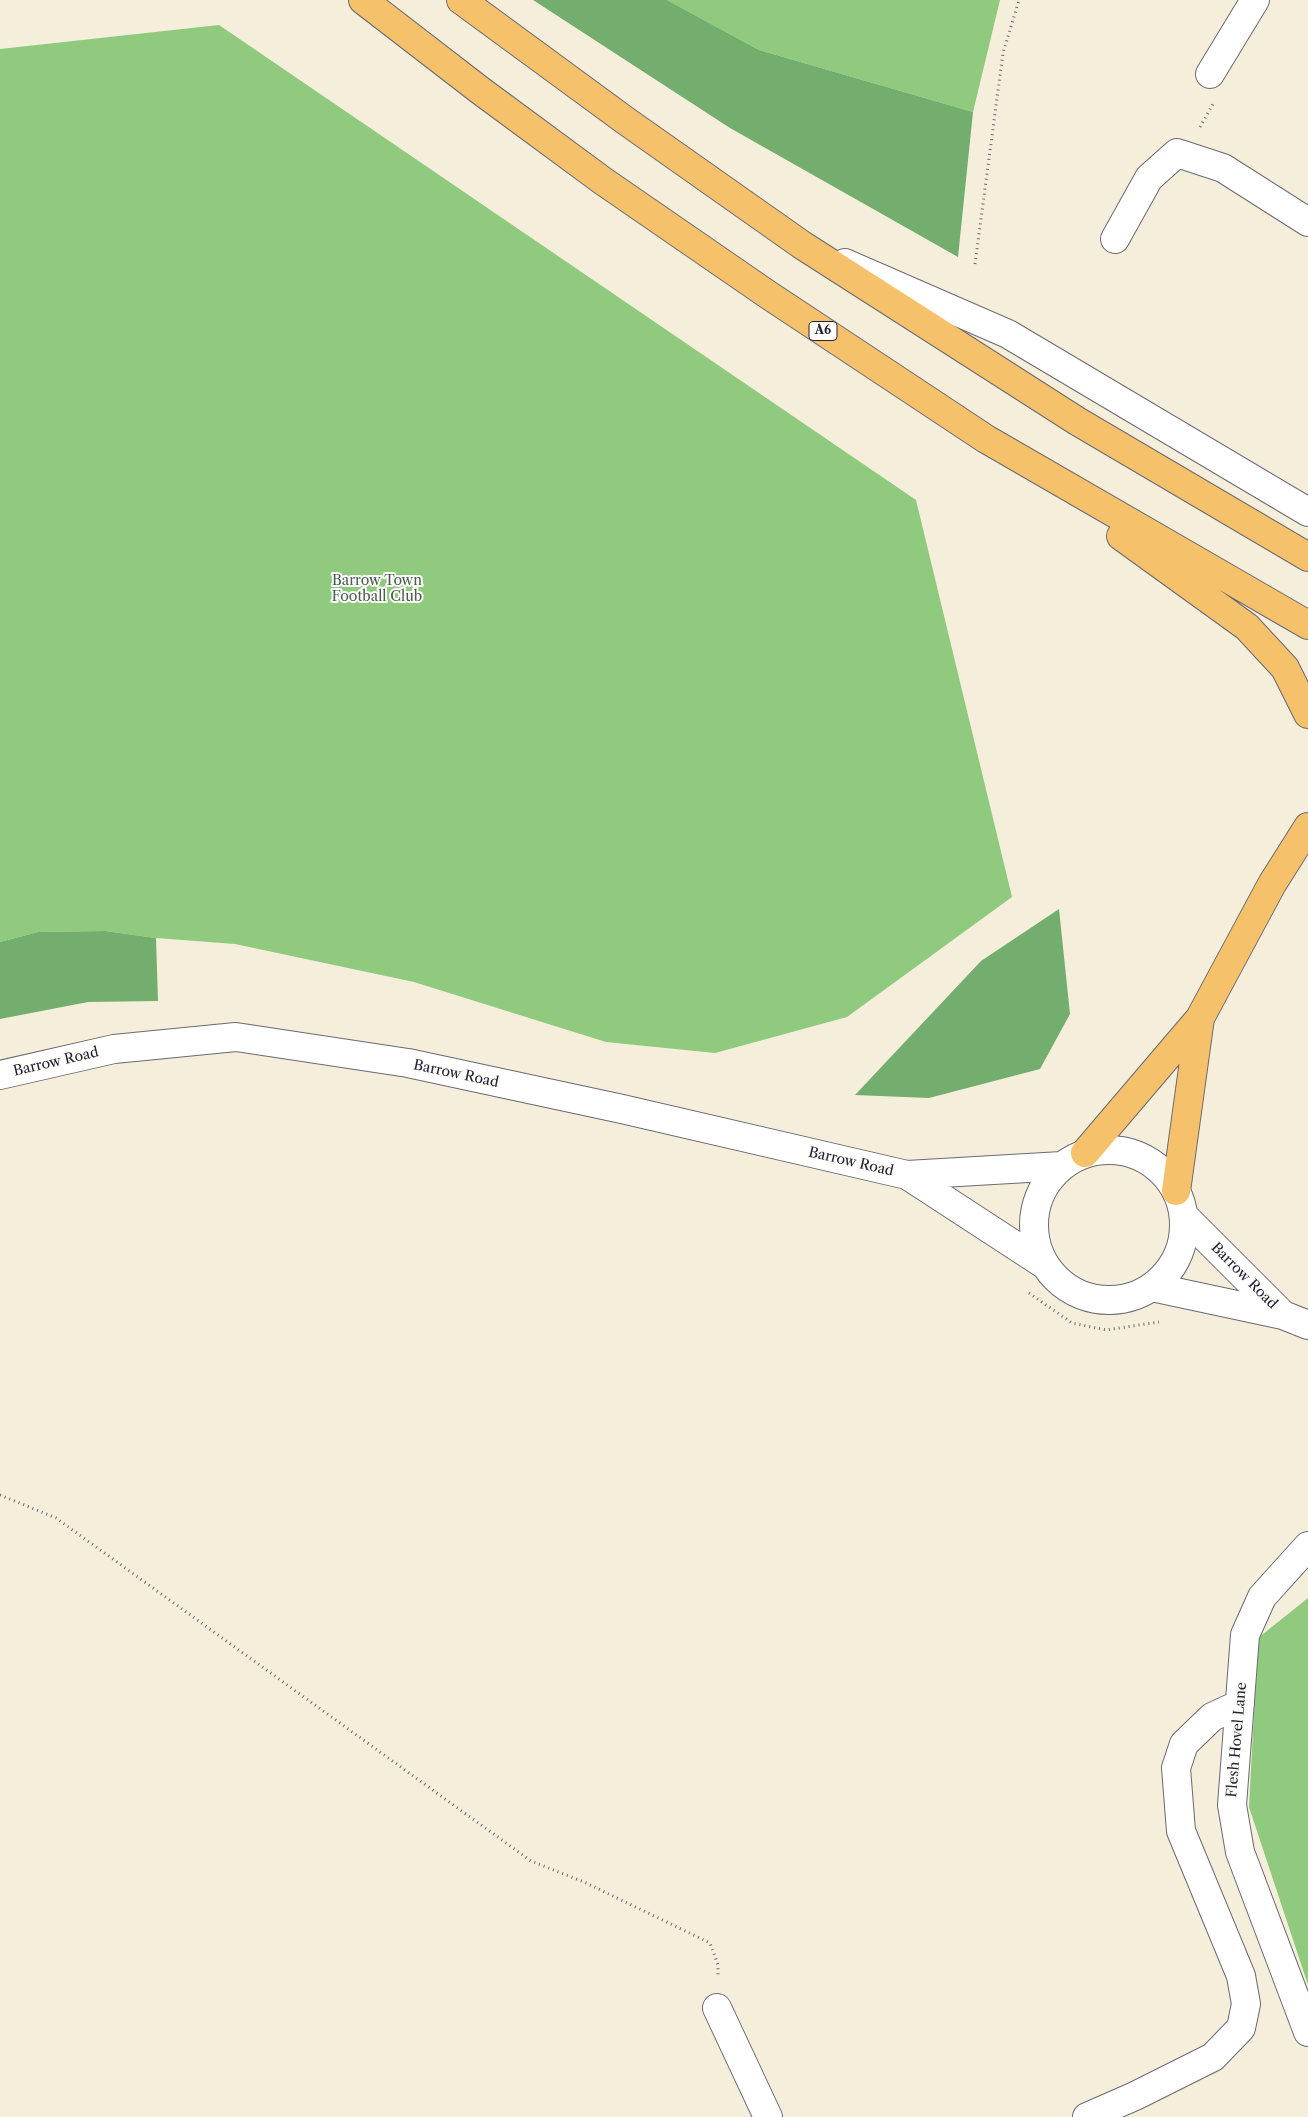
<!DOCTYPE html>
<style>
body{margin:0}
canvas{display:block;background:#f4eeda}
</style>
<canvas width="1308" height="2117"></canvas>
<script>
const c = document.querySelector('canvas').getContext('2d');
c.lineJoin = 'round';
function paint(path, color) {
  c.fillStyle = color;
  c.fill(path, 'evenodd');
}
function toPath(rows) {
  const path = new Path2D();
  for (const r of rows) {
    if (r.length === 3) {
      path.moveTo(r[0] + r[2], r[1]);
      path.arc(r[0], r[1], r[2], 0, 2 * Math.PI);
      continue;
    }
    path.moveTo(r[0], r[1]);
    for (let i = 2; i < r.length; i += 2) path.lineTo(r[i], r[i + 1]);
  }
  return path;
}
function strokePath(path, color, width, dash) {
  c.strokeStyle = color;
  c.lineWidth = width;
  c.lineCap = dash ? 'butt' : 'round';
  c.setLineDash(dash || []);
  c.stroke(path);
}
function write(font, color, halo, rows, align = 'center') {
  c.font = font + ' "Libre Caslon Text",serif';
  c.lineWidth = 4;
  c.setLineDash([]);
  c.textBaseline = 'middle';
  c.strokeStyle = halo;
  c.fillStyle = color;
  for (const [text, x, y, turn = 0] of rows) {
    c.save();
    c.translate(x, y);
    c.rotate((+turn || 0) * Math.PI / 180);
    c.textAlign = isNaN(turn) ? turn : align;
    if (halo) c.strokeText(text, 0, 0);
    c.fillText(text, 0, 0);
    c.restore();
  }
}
paint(toPath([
 [667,0,1000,0,973,112,759,50],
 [219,25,916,500,1012,897,847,1017,715,1053,606,1042,414,982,235,944,156,938,105,931,38,932,0,942,0,49],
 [1308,1598,1308,1985,1249,1807,1258,1638]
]), '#8fca7f');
paint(toPath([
 [533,0,667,0,759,50,973,112,958,257,730,128],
 [1059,909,1070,1014,1040,1069,929,1098,855,1095,981,961],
 [105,931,156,938,158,1001,88,1002,0,1019,0,942,38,932]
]), '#73ae6e');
const minor = toPath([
 [1210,74,1255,0],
 [1115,239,1149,178,1177,153,1223,168,1308,222],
 [845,263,1008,334,1308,512],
 [0,1075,114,1049,236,1037,408,1063,622,1109,907,1175,1062,1166],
 [1109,1225,75],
 [907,1175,1045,1265],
 [1184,1216,1283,1315],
 [1152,1287,1283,1315,1308,1325],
 [1308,1546,1262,1597,1245,1635,1232,1805,1240,1852,1308,2032],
 [717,2008,768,2117],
 [1087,2117,1135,2096,1213,2057,1241,2028,1246,2004,1241,1976,1181,1831,1176,1768,1184,1744,1212,1717,1240,1704]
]);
const highway = toPath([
 [363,0,481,91,603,181,767,294,986,439,1308,625],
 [461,0,626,121,802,245,1077,421,1308,557],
 [1121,536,1247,627,1285,668,1308,714],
 [1085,1153,1200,1018,1272,884,1308,827],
 [1176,1191,1200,1018]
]);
strokePath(minor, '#6c6973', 30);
strokePath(highway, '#6c6973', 30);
strokePath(toPath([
 [1200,127,1213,104],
 [975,264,1003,53,1019,0],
 [1029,1293,1072,1323,1106,1330,1159,1322],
 [0,1495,56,1518,531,1861,584,1882,710,1943,718,1965,718,1977]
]), '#6c6973', 3, [1, 4]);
strokePath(minor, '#fff', 28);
strokePath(highway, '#f5c16b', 28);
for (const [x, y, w] of [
 [823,331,28]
]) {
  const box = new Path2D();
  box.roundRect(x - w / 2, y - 9.5, w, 19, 4);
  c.fillStyle = '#fdfcf7';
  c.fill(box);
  strokePath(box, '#22223b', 1);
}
write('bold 12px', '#22223b', null, [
 ["A6",823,331]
]);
write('14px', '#485d53', '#fdfcf7', [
 ["Barrow Town",377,581],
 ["Football Club",377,597]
]);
write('14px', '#22223b', '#fdfcf7', [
 ["Barrow Road",56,1062,-13],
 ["Barrow Road",456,1074,12],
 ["Barrow Road",851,1162,13],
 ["Barrow Road",1244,1276,45],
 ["Flesh Hovel Lane",1237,1740,-85]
]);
</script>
